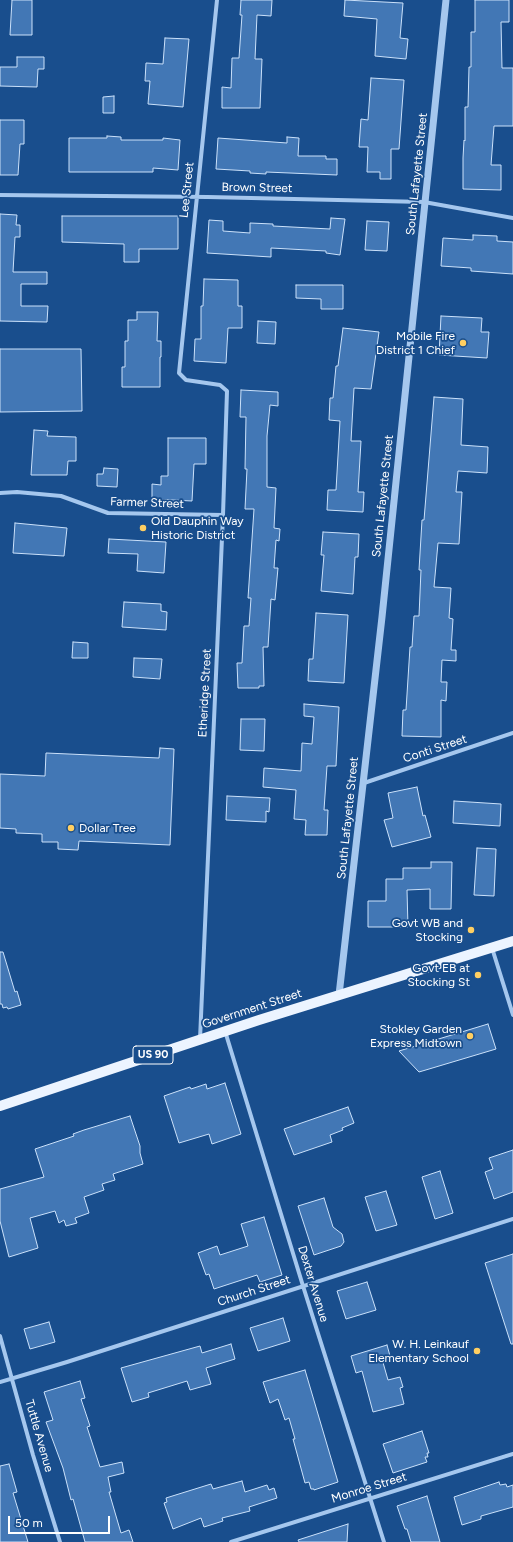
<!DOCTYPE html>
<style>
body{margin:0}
#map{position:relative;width:513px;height:1542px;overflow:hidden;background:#194e8d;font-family:Figtree,sans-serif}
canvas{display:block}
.scale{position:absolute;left:8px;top:1516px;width:102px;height:18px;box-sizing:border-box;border:2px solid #fff;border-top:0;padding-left:5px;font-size:12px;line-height:14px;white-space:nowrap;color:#fff;-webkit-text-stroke:3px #194e8d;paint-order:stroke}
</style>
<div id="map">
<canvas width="513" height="1542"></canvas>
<div class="scale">50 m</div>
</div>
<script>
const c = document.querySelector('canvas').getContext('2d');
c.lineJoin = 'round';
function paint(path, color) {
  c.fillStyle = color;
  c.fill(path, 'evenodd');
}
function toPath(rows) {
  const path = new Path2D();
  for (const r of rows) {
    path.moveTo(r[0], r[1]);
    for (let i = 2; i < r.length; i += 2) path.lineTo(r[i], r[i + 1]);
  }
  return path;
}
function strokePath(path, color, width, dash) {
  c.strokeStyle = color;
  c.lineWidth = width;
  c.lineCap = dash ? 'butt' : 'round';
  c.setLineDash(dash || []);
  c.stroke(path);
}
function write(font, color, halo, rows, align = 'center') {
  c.font = font + ' Figtree,sans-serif';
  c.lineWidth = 3.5;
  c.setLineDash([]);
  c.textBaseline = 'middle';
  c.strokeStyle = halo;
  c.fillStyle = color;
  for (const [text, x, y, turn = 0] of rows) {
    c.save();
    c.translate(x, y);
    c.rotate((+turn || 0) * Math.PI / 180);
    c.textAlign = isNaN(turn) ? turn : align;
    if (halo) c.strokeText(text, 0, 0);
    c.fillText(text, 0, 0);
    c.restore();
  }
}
const building = toPath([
 [12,0,32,0,32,35,10,35,12,0],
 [241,0,272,0,271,16,257,15,255,59,262,59,260,108,222,108,222,87,231,88,232,58,239,58,242,15,240,15,241,0],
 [345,0,403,3,400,38,408,39,406,59,375,56,377,19,344,16,345,0],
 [475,0,509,0,509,22,501,22,502,68,513,68,513,126,494,126,491,165,501,165,501,190,463,189,463,158,464,140,465,141,465,107,468,107,469,67,471,67,471,32,475,32,475,0],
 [165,38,189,39,183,107,148,104,150,81,145,81,146,63,163,64,165,38],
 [17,57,44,57,44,69,38,69,37,87,0,86,0,67,17,67,17,57],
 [371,78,404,80,399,149,391,149,391,179,380,179,380,172,367,172,368,147,359,147,361,119,368,120,371,78],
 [114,96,114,113,103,113,103,97,114,96],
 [0,120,24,120,24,144,20,144,18,175,0,175,0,120],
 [107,136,121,137,121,140,163,140,163,138,180,140,178,170,153,168,153,172,69,172,69,138,107,138,107,136],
 [287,137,299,138,298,156,326,156,326,159,337,159,337,175,266,172,266,174,250,173,250,171,216,169,218,138,287,143,287,137],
 [0,214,17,215,16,225,20,225,20,237,15,237,13,272,47,272,47,284,21,284,21,306,48,306,47,322,0,321,0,214],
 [62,216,178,216,178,249,139,249,139,262,124,262,124,244,62,242,62,216],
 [331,218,345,219,340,255,326,253,326,251,271,248,271,257,207,253,209,220,223,221,223,231,250,233,250,223,273,224,273,226,330,229,331,218],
 [367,221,389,222,387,251,365,250,367,221],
 [473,235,497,236,497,241,513,242,513,274,471,271,471,268,441,266,443,238,473,240,473,235],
 [204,279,238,280,238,306,242,306,242,328,228,328,226,363,194,361,195,339,201,339,201,306,203,306,204,279],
 [296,285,343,285,343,309,321,309,321,299,296,298,296,285],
 [137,312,158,312,157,341,161,341,161,357,160,357,160,387,122,387,122,367,125,367,125,341,128,341,128,320,137,320,137,312],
 [441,316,482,318,481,332,489,332,487,358,439,355,441,316],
 [258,321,276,322,275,344,257,343,258,321],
 [343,328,379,332,371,389,354,388,351,441,361,441,358,492,364,492,363,512,327,510,328,490,336,490,340,421,329,420,330,398,333,398,336,366,338,366,343,328],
 [0,349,81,349,82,411,0,412,0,349],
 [241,390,278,392,278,406,270,405,267,436,267,487,276,488,274,528,280,529,279,541,276,540,274,568,278,568,275,600,271,599,268,647,263,647,264,686,259,686,259,688,238,688,237,663,242,663,244,626,249,626,251,598,248,598,254,509,245,509,247,469,245,469,246,417,240,417,241,390],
 [434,397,463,399,461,445,488,447,487,473,458,471,456,492,462,492,459,544,438,543,434,587,451,588,449,618,453,619,451,650,456,650,456,661,442,660,441,682,447,682,446,701,441,700,441,737,402,736,403,710,406,710,410,647,412,647,414,616,419,616,421,570,419,570,422,520,424,520,434,397],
 [34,430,48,431,47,436,76,437,76,461,68,461,67,475,31,475,34,430],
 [168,438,206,438,206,464,194,464,192,501,152,499,152,484,161,485,161,476,168,476,168,438],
 [104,468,118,469,117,487,97,486,97,474,103,474,104,468],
 [15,523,67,528,64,556,13,553,15,523],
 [323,532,359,534,358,557,355,557,353,594,321,591,324,555,321,555,323,532],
 [109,539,166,542,164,573,137,571,138,554,108,553,109,539],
 [124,602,161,604,161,611,167,612,166,630,122,627,124,602],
 [316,613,348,615,344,683,308,681,309,659,313,659,316,613],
 [73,642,88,643,88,658,72,658,73,642],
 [134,658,162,659,160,679,133,677,134,658],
 [304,704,339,707,336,766,327,766,324,810,328,810,327,835,305,835,306,820,294,819,296,790,263,787,264,768,301,771,302,743,312,744,314,717,304,716,304,704],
 [241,719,265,719,264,751,240,750,241,719],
 [160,748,174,749,170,845,79,841,78,850,58,849,58,842,42,842,42,834,16,833,16,829,0,828,0,774,45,776,46,753,159,758,160,748],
 [417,787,423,816,425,815,431,837,392,847,384,820,393,818,388,793,417,787],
 [227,796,270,798,269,812,266,811,266,822,226,820,227,796],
 [454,801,501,804,500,826,453,823,454,801],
 [477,848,496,849,494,896,474,895,477,848],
 [431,862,452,862,451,909,430,909,430,889,407,890,408,927,368,927,368,901,386,901,386,879,403,879,403,868,431,868,431,862],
 [0,952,3,952,15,992,17,991,21,1005,8,1009,7,1007,3,1008,2,1004,0,1004,0,952],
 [488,1024,496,1049,419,1072,399,1051,488,1024],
 [225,1083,241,1134,212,1144,209,1134,179,1143,164,1096,190,1087,191,1089,206,1084,207,1089,225,1083],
 [348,1107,354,1123,342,1128,343,1130,330,1135,332,1142,294,1155,284,1129,348,1107],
 [130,1116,140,1146,140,1153,143,1164,113,1174,115,1180,102,1184,104,1190,84,1197,89,1213,75,1218,77,1223,66,1226,64,1220,59,1223,55,1211,30,1218,38,1248,9,1257,0,1221,0,1189,44,1177,35,1149,74,1136,73,1134,84,1130,130,1116],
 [513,1150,513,1192,494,1199,485,1172,493,1169,489,1158,513,1150],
 [440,1171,453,1213,435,1219,422,1177,440,1171],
 [386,1191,397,1225,376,1231,365,1197,386,1191],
 [324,1198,333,1227,342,1234,344,1242,341,1246,314,1255,298,1206,324,1198],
 [264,1217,282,1275,260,1282,257,1275,214,1289,209,1274,206,1275,198,1253,217,1246,220,1255,248,1246,241,1224,264,1217],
 [513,1254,513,1344,511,1344,485,1263,513,1254],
 [367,1282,376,1310,346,1319,337,1291,367,1282],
 [283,1318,290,1341,258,1351,250,1328,283,1318],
 [49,1322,55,1342,30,1349,24,1329,49,1322],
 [231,1344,235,1359,206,1368,211,1384,190,1390,187,1381,148,1393,149,1397,132,1402,121,1368,200,1346,202,1353,231,1344],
 [387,1345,390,1356,382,1359,388,1380,400,1377,403,1387,400,1388,404,1404,373,1412,362,1371,356,1373,351,1356,387,1345],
 [305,1370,338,1482,314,1490,314,1489,311,1489,309,1482,305,1483,293,1439,295,1439,289,1418,285,1420,278,1399,270,1403,263,1382,305,1370],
 [80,1381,85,1398,81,1399,90,1426,87,1427,100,1467,122,1462,124,1473,108,1477,111,1492,109,1492,121,1533,129,1530,133,1542,85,1542,73,1499,71,1500,63,1468,46,1422,53,1420,44,1392,80,1381],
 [422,1431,429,1453,427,1453,428,1457,425,1457,427,1462,393,1473,383,1444,422,1431],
 [9,1464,17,1492,13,1493,28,1542,0,1542,0,1466,9,1464],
 [242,1481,245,1492,267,1485,269,1490,274,1488,277,1498,249,1507,250,1511,222,1518,223,1521,204,1527,201,1518,173,1529,164,1503,167,1502,166,1498,211,1484,213,1489,242,1481],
 [499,1482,500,1485,506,1484,507,1487,513,1485,513,1507,481,1516,481,1519,462,1525,454,1497,499,1482],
 [427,1496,440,1542,411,1542,407,1529,405,1529,397,1506,427,1496],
 [348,1524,347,1542,299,1542,298,1540,348,1524]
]);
paint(building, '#4277b5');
strokePath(building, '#cbe1fa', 1);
strokePath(toPath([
 [0,195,208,197,424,202,513,218],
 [0,493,17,492,61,496,108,513,223,515],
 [364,783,513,733],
 [492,948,513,1015],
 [225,1031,303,1286,384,1542],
 [200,1039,223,515,227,391,220,385,186,380,179,373,217,0],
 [0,1336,33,1455,60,1542],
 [0,1382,67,1362,513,1219],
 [231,1542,513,1454]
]), '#a5c7ee', 4);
strokePath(toPath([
 [339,995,382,617,446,0]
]), '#a5c7ee', 7);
strokePath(toPath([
 [0,1106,259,1020,513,941]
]), '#ecf4ff', 10);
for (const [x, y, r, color] of [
 [463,343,4,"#ffcf62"],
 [143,528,4,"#ffcf62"],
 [71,828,4,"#ffcf62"],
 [471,930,4,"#ffcf62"],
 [478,975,4,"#ffcf62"],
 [470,1036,4,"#ffcf62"],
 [477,1351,4,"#ffcf62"]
]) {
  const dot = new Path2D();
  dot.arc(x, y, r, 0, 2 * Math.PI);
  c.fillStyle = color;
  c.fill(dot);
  strokePath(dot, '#194e8d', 1.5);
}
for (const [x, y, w] of [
 [153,1055,40]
]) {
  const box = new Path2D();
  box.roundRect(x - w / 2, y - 9, w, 18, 3);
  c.fillStyle = '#194e8d';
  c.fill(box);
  strokePath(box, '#fff', 1);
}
write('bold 11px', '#fff', null, [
 ["US 90",153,1055]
]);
write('12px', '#fff', '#194e8d', [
 ["South Lafayette Street",417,174,-84],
 ["Brown Street",257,188,1],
 ["Lee Street",187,190,-84],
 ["South Lafayette Street",383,496,-84],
 ["Farmer Street",147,503,2],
 ["Etheridge Street",205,693,-87],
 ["Conti Street",435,749,-18],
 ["South Lafayette Street",348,818,-84],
 ["Government Street",252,1009,-18],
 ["Dexter Avenue",313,1284,73],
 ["Church Street",254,1291,-18],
 ["Tuttle Avenue",39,1436,74],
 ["Monroe Street",369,1488,-17]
]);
write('12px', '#fff', '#194e8d', [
 ["Mobile Fire",455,336],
 ["District 1 Chief",455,350],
 ["Old Dauphin Way",151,521,"left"],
 ["Historic District",151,535,"left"],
 ["Dollar Tree",79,828,"left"],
 ["Govt WB and",463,923],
 ["Stocking",463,937],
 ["Govt EB at",470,968],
 ["Stocking St",470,982],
 ["Stokley Garden",462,1029],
 ["Express Midtown",462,1043],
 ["W. H. Leinkauf",469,1344],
 ["Elementary School",469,1358]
], 'right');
</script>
